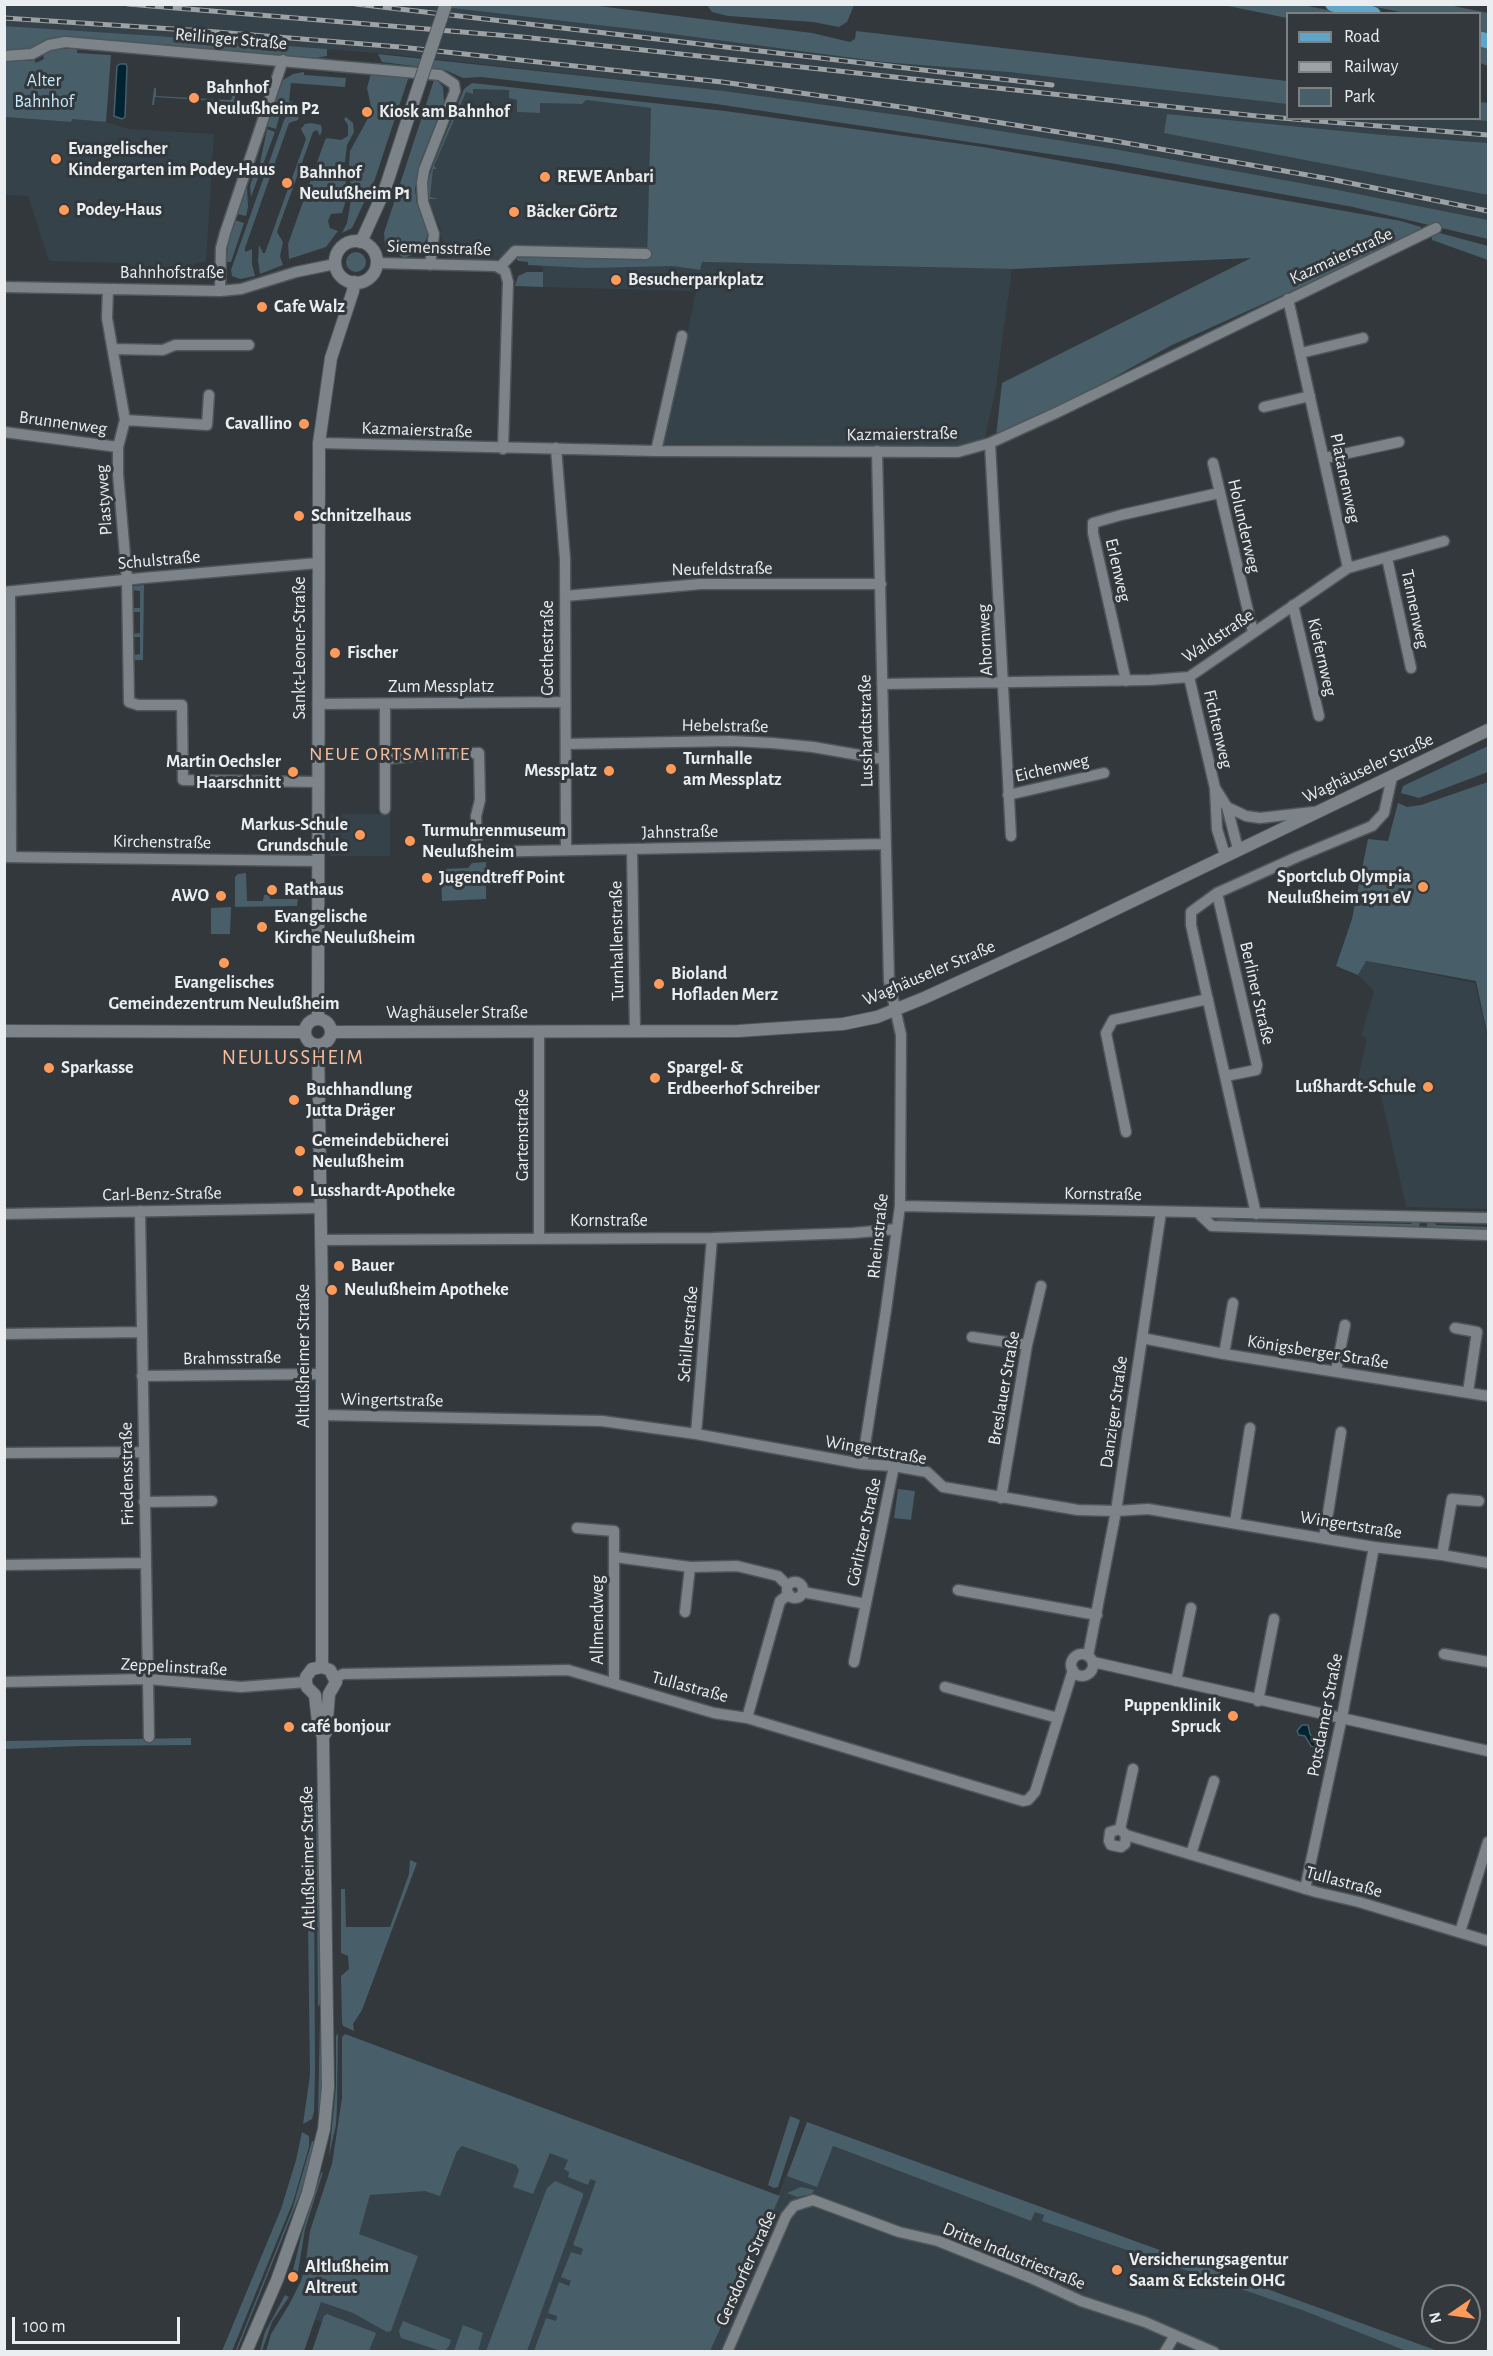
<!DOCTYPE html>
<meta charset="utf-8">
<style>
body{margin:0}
#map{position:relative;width:1493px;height:2356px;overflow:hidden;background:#32383c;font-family:"Alegreya Sans",sans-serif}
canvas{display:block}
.frame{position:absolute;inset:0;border:6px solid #eaeef0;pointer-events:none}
.legend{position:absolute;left:1286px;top:12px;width:195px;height:108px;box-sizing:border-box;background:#32383c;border:2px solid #7c8184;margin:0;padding:8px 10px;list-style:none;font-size:18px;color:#eaeef0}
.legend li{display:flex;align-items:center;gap:12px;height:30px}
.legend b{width:30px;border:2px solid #7c8184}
.north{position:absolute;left:1421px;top:2284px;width:60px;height:60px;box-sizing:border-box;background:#32383c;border:2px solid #7c8184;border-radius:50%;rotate:257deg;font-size:16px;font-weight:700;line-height:24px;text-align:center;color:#eaeef0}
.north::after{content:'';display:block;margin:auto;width:21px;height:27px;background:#ff9b5a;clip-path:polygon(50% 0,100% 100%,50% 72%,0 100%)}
.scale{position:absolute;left:12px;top:2317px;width:168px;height:27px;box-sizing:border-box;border:3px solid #eaeef0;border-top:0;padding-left:8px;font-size:18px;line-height:21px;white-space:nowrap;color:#eaeef0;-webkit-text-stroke:4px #32383c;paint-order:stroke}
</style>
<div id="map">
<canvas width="1493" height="2356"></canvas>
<div class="frame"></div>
<ul class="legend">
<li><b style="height:8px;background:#5ea5c7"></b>Road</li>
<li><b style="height:8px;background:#9da2a5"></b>Railway</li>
<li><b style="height:16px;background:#485e69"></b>Park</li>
</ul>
<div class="north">N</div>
<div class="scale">100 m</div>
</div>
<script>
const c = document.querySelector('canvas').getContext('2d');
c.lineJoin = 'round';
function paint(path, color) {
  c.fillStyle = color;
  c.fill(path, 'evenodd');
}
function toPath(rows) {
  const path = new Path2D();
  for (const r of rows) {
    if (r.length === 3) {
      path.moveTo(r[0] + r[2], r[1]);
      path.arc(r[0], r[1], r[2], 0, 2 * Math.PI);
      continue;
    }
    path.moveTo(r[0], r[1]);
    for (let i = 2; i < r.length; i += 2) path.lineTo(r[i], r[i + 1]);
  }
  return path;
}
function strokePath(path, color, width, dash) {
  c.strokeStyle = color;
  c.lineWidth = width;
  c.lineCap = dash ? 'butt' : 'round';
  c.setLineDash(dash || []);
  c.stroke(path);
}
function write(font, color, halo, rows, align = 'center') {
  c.font = font + ' "Alegreya Sans",sans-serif';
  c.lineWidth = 6;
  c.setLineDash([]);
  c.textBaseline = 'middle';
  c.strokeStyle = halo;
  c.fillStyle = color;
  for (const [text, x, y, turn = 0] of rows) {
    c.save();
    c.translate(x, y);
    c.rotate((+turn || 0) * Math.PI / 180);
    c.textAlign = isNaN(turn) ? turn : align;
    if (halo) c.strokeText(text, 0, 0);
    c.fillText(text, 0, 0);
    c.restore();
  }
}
paint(toPath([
 [4,5,426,5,649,31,883,62,1008,72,1287,104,1288,118,1458,118,1488,121,1488,143,1384,135,1167,114,1164,132,1488,195,1488,220,1328,188,1114,149,906,116,724,91,399,55,204,39,5,26],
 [472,83,519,88,586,100,651,108,701,262,1012,269,996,386,985,438,959,448,664,444,696,291,540,287,540,272,543,272,543,267,519,256,494,259,453,259,444,251,440,227,428,199,428,182,464,89],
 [4,117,71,122,71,119,101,121,129,129,214,134,206,262,194,264,193,271,134,268,128,263,49,261,28,196,5,195],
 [330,814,390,814,390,856,330,856],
 [1365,961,1475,983,1488,1040,1488,1209,1406,1207,1380,1091,1357,1083,1367,1038,1361,1036,1374,991,1358,975],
 [542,2117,775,2203,803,2135,1031,2221,1035,2211,1044,2215,1043,2221,1302,2310,1406,2351,312,2352,322,2322,300,2314,359,2149]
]), '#354249');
paint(toPath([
 [583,4,812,33,850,42,855,39,856,31,1287,81,1287,104,1008,72,883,62,649,31,426,5],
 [707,5,707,4,854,5,847,22,839,27,813,22,728,16,712,12],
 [1223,5,1302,5,1344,13,1288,14,1287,18],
 [1366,5,1449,5,1488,13,1488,33,1480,31,1480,14,1405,13],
 [4,26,158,36,327,49,327,56,316,58,77,39,27,51,5,52],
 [1480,45,1488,47,1488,66,1480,63],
 [55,49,77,49,77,53,111,55,106,122,72,119,71,122,5,117,5,62,34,60,36,63,44,59,43,55],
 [378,54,724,91,906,116,1114,149,1328,188,1488,220,1488,239,1353,207,1116,164,716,104,481,77,463,78,445,70,382,62],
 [304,72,304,75,346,78,345,87,291,83,289,101,293,102,292,106,280,114,276,129,266,126,283,80,293,74],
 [371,73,409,76,375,179,352,228,342,233,347,223,351,200,350,178,353,171,349,165,350,151,372,111,367,88],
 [434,80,438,81,443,87,444,102,421,160,415,189,417,204,428,231,427,237,420,252,404,258,385,246,384,233],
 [472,83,725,111,983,147,1401,221,1421,227,1421,233,1172,345,1075,399,996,436,1002,383,1251,258,1012,269,702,262,700,270,673,266,588,268,528,265,528,262,518,261,516,258,541,256,647,260,651,108,586,100,582,104,540,103,540,113,517,112,517,100,509,98,509,90,473,89,473,94,466,92,434,166,437,169,433,169,430,197,438,199,428,199,428,182,432,168,464,89],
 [154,88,156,88,156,96,231,100,233,93,235,95,235,106,233,111,230,111,231,102,155,97,154,105,152,105],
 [1480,102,1488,103,1488,121,1458,119,1480,118],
 [294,110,301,110,298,120,289,123,245,248,245,252,252,249,252,264,255,276,240,279,232,276,231,270,284,120,287,115],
 [1167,114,1384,135,1488,143,1488,195,1164,133],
 [346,117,353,123,354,132,347,145,345,162,337,164,333,171,336,179,346,181,345,203,342,213,331,214,328,221,330,228,338,231,326,247,289,259,288,244,325,140,327,138,341,140,348,136,348,125,344,119],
 [311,123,321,125,322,130,320,136,317,130,313,132,277,232,283,242,280,256,283,265,260,274,258,261,259,245,263,253,265,253,306,139,301,129,305,124],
 [267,129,275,132,251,197,250,186,256,167,259,168],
 [247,185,248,207,246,216,237,214],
 [235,220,244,223,231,262,226,262,229,240],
 [1436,232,1488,246,1488,260,1432,240,1432,234],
 [356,262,10],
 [527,272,543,272,543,287,515,286,518,276],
 [144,585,143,660,133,660,133,655,140,654,140,637,132,637,132,634,140,633,140,612,132,612,132,608,140,608,140,591,132,590,134,586],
 [1488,746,1488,772,1419,798,1401,793,1403,786],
 [1488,782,1488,1037,1476,981,1366,961,1358,975,1336,966,1352,919,1368,839,1388,841,1398,803,1407,807,1421,805],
 [486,862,486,899,442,901,441,869,468,868,472,863],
 [246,873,247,901,263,901,264,895,270,895,270,899,298,899,297,906,235,907,235,877,238,874],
 [231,907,230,934,211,934,211,908],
 [1214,1216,1232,1217,1235,1220,1411,1224,1414,1220,1420,1220,1419,1229,1220,1223],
 [1427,1220,1433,1221,1436,1225,1488,1227,1488,1231,1427,1229],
 [898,1489,915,1491,911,1520,894,1518],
 [191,1738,191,1745,82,1746,5,1749,4,1741],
 [316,1802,318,1802,320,1959,320,2004,318,2007],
 [307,1845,314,1845,315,2075,314,2112,312,2119,303,2124,310,2075],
 [410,1860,417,1863,362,2010,353,2024,354,2031,343,2026,342,2022,341,1976,349,1969,348,1956,341,1953,341,1889,345,1889,346,1927,390,1927,409,1874],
 [320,2017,322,2021,322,2090,318,2115],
 [338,2033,337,2106,336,2125,329,2156,336,2086,336,2036],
 [345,2034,780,2196,710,2351,534,2351,546,2318,556,2321,557,2316,548,2313,559,2282,569,2286,571,2281,561,2277,571,2252,581,2255,583,2249,573,2245,596,2181,590,2179,588,2185,568,2177,569,2172,564,2169,568,2160,550,2153,533,2194,513,2187,519,2170,516,2165,462,2146,457,2151,440,2196,425,2191,370,2195,359,2234,418,2256,391,2331,387,2332,353,2313,321,2302,304,2351,266,2351,271,2334,290,2303,301,2281,305,2267,310,2231,332,2164,342,2098,342,2037],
 [790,2116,800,2120,778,2187,774,2188,768,2185],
 [807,2122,1438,2351,1406,2351,1302,2310,1042,2221,1044,2215,1035,2212,1031,2221,833,2146,817,2187,787,2176],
 [302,2132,309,2136,309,2147,293,2202,232,2351,222,2351,281,2209,296,2160],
 [312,2141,315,2142,303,2187,237,2351,235,2352,292,2210],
 [323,2172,305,2229,298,2272,293,2270,302,2233,321,2173],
 [555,2181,583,2193,583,2196,527,2351,486,2351,547,2188],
 [801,2187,814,2190,812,2194,797,2197,787,2193],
 [285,2295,289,2297,272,2322,262,2351,260,2351,265,2332],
 [327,2314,376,2333,369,2351,312,2351,324,2316],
 [403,2321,451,2340,449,2346,445,2351,441,2351,401,2338,399,2331],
 [463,2325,483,2333,478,2351,454,2351]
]), '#485e69');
const water = toPath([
 [120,64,126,64,127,67,125,117,122,119,114,116,117,66,120,64],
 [1302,1725,1308,1725,1310,1734,1315,1741,1324,1744,1326,1748,1324,1751,1311,1746,1305,1736,1299,1735,1297,1731,1302,1725]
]);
paint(water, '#012332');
strokePath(water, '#47606b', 1.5);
const minor = toPath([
 [4,56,32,54,49,45,65,42,440,75,454,84,455,91,424,170,422,183,423,202,434,234,430,265],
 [377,263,496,266,505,271,508,282,503,449],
 [500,267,515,251,646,254],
 [4,287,220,291,241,289,296,272,335,264],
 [108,289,107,318,125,420,118,447,118,474,127,579,129,702,138,705,182,705,183,780,318,782],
 [220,291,221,248,225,233,283,60],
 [1288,299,1348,568],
 [113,349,163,350,175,345,249,345],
 [1301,353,1363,338],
 [1264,407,1310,396],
 [125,420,207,425,209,395],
 [4,432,118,447],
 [319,443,656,451,958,452,990,443,1058,412,1436,228],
 [990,443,1011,836],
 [556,448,565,559,566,849],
 [656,451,682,336],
 [1325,458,1399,442],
 [1213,463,1253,632],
 [1387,558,1411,668],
 [4,592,143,578,318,563],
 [10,592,11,857],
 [565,596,701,584,881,584],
 [1293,605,1319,716],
 [1189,677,1215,788,1217,829,1225,855],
 [1126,681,1093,533,1093,523,1121,515,1219,493],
 [882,684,1150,680,1189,677,1348,568,1444,541],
 [318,704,565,702],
 [385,704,385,759,433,754,479,753,480,800,476,816,477,852,885,844],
 [566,744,731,741,772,743,813,747,882,759],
 [1215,788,1227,807,1238,849],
 [1008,795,1104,773],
 [1227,807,1246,816,1260,818,1313,812],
 [385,809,385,759],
 [632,849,635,1031],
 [4,857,318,861],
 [1217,893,1257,1065,1256,1070,1226,1076],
 [1126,1132,1106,1033,1113,1020,1208,999],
 [900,1206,1488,1218],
 [140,1211,149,1737],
 [1197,1212,1212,1226,1488,1235],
 [4,1214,321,1208],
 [1256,1214,1191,925,1191,912,1217,893,1297,857,1372,826,1384,813,1392,777],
 [539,1238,539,1031],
 [321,1240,712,1238,853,1233,897,1229],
 [1455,1328,1477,1332,1468,1392],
 [4,1334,142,1332],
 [972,1337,1027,1345],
 [1142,1338,1224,1354,1488,1396],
 [1224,1354,1233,1303],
 [1336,1371,1345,1325],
 [142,1376,322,1374],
 [322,1415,602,1421,696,1434,862,1464,894,1466,927,1472,943,1487,1078,1510,1116,1511,1148,1509,1374,1547,1442,1555,1488,1563],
 [696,1434,712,1238],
 [4,1453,143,1452],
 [862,1464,886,1310,900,1206,901,1035,889,981,877,451],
 [1001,1498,1027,1345,1041,1286],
 [144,1502,212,1501],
 [1235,1522,1250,1428],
 [577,1528,614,1531,614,1683],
 [1324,1538,1341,1432],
 [1442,1555,1452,1499,1479,1501],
 [615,1557,690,1567,737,1566,778,1576,788,1586],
 [4,1565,145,1563],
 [795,1590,8],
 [958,1590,1097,1615],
 [803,1592,866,1604],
 [685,1612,690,1567],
 [1444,1654,1488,1662],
 [1082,1665,11],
 [1088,1656,1116,1511,1161,1212],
 [854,1662,894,1466],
 [1093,1662,1488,1751],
 [335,1678,343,1674,568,1670,714,1713,747,1718,1023,1801,1028,1800,1035,1792,1073,1670],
 [1176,1681,1191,1608],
 [4,1682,148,1679,241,1687,306,1682],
 [945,1687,1058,1718],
 [1258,1701,1274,1619],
 [747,1718,780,1601,789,1594],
 [1120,1829,1133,1769],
 [1126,1835,1125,1844,1121,1847,1111,1845,1109,1841,1110,1832,1120,1829,1126,1835,1316,1892,1359,1902,1488,1941],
 [1191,1854,1214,1781],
 [1305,1889,1342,1717,1374,1547],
 [1460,1932,1488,1842],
 [727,2352,786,2216,794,2206,813,2200,899,2232,938,2241,1031,2278,1081,2301,1145,2322,1214,2352],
 [1165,2352,1175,2335]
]);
const tertiary = toPath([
 [356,262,21],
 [361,242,385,189,416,94],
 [318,1018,319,443,331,358,353,291,354,282],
 [318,1032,13],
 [4,1031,304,1032],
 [332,1032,738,1031,843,1024,877,1017,924,998,1064,934,1488,730],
 [318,1045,322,1298,322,1667],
 [246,2352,277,2280,308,2193,324,2129,328,2087,323,1737,318,1722,315,1695,307,1687,306,1682,306,1677,312,1669,322,1667,330,1670,336,1682,329,1694,326,1732,323,1737]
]);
const primary = toPath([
 [1333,4,1373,14],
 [1480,39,1488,41]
]);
strokePath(minor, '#4f5558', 13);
strokePath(tertiary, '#4f5558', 14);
strokePath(primary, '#4f5558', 17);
strokePath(minor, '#7d8489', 10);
strokePath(tertiary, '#7d8489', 12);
strokePath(primary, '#5ea5c7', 15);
const rail = toPath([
 [128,4,522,37,1257,116,1488,135],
 [356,4,1052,85],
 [4,18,204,31,400,47,722,82,908,108,1115,141,1330,179,1488,211]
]);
strokePath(rail, '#9da2a5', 5);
strokePath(rail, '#32383c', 3, [9]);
const tertiaryBridge = toPath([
 [416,94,446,4]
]);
strokePath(tertiaryBridge, '#4f5558', 14, []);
strokePath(tertiaryBridge, '#7d8489', 12);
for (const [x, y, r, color] of [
 [194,98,6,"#ff9b5a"],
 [367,112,6,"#ff9b5a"],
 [56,159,6,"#ff9b5a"],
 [545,177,6,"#ff9b5a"],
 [287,183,6,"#ff9b5a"],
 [64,210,6,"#ff9b5a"],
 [514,212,6,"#ff9b5a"],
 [616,280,6,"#ff9b5a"],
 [262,307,6,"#ff9b5a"],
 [304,424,6,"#ff9b5a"],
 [299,516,6,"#ff9b5a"],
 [335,653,6,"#ff9b5a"],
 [671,769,6,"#ff9b5a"],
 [609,771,6,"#ff9b5a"],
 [293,772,6,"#ff9b5a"],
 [360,835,6,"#ff9b5a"],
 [410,841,6,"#ff9b5a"],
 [427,878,6,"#ff9b5a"],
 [1423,887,6,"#ff9b5a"],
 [272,890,6,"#ff9b5a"],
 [221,896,6,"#ff9b5a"],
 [262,927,6,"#ff9b5a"],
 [224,963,6,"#ff9b5a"],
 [659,984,6,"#ff9b5a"],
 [49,1068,6,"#ff9b5a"],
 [655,1078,6,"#ff9b5a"],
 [1428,1087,6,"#ff9b5a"],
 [294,1100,6,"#ff9b5a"],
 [300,1151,6,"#ff9b5a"],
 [298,1191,6,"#ff9b5a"],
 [339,1266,6,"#ff9b5a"],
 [332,1290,6,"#ff9b5a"],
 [1233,1716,6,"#ff9b5a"],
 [289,1727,6,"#ff9b5a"],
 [1117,2270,6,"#ff9b5a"],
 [293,2277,6,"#ff9b5a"]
]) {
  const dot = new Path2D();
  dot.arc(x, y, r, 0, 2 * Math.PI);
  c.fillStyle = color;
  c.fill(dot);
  strokePath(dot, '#32383c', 2);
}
write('18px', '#eaeef0', '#32383c', [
 ["Reilinger Straße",231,39,5],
 ["Siemensstraße",439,248,2],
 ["Kazmaierstraße",1341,256,-25],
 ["Bahnhofstraße",172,273],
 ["Brunnenweg",63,423,8],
 ["Kazmaierstraße",417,430,2],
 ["Kazmaierstraße",902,434,-1],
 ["Platanenweg",1345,478,78],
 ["Plastyweg",104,500,-94],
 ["Holunderweg",1244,526,77],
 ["Schulstraße",159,560,-5],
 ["Neufeldstraße",722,569,-1],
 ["Erlenweg",1118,570,77],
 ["Tannenweg",1415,609,78],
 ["Waldstraße",1218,636,-34],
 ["Ahornweg",985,640,-93],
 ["Sankt-Leoner-Straße",300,648,-90],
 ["Goethestraße",548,648,-90],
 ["Kiefernweg",1322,657,77],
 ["Zum Messplatz",441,687],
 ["Hebelstraße",725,726,1],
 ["Fichtenweg",1218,729,77],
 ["Lusshardtstraße",866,731,-91],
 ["Eichenweg",1052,768,-13],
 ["Waghäuseler Straße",1368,768,-25],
 ["Jahnstraße",680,832,-1],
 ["Kirchenstraße",162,842,1],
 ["Turnhallenstraße",617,941,-91],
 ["Waghäuseler Straße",929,973,-23],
 ["Berliner Straße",1257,993,77],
 ["Waghäuseler Straße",457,1013],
 ["Gartenstraße",523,1135,-90],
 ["Carl-Benz-Straße",162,1194,-1],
 ["Kornstraße",1103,1194,1],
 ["Kornstraße",609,1221],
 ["Rheinstraße",878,1236,-84],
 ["Schillerstraße",688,1334,-85],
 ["Königsberger Straße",1318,1352,9],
 ["Altlußheimer Straße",304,1356,-90],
 ["Brahmsstraße",232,1358,-1],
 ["Breslauer Straße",1004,1388,-80],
 ["Wingertstraße",392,1400,1],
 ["Danziger Straße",1114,1412,-82],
 ["Wingertstraße",876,1450,10],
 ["Friedensstraße",127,1474,-91],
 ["Wingertstraße",1351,1525,9],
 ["Görlitzer Straße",864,1532,-78],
 ["Allmendweg",598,1620,-90],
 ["Zeppelinstraße",174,1667,3],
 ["Tullastraße",690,1687,15],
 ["Potsdamer Straße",1325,1715,-79],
 ["Altlußheimer Straße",308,1858,-91],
 ["Tullastraße",1344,1882,15],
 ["Dritte Industriestraße",1014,2256,22],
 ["Gersdorfer Straße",746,2268,-66]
]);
write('18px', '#c5eafd', '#32383c', [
 ["Alter",44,81],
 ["Bahnhof",44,102]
]);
write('bold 18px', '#eaeef0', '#32383c', [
 ["Bahnhof",206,88],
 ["Neulußheim P2",206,109],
 ["Kiosk am Bahnhof",379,112],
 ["Evangelischer",68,149],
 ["Kindergarten im Podey-Haus",68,170],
 ["Bahnhof",299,173],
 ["Neulußheim P1",299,194],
 ["REWE Anbari",557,177],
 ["Podey-Haus",76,210],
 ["Bäcker Görtz",526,212],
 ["Besucherparkplatz",628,280],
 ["Cafe Walz",274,307],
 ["Cavallino",292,424,"right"],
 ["Schnitzelhaus",311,516],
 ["Fischer",347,653],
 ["Turnhalle",683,759],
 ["am Messplatz",683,780],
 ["Martin Oechsler",281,762,"right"],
 ["Haarschnitt",281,783,"right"],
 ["Messplatz",597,771,"right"],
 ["Markus-Schule",348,825,"right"],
 ["Grundschule",348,846,"right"],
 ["Turmuhrenmuseum",422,831],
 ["Neulußheim",422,852],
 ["Sportclub Olympia",1411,877,"right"],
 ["Neulußheim 1911 eV",1411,898,"right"],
 ["Jugendtreff Point",439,878],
 ["Rathaus",284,890],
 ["AWO",209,896,"right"],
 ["Evangelische",274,917],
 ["Kirche Neulußheim",274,938],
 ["Bioland",671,974],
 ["Hofladen Merz",671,995],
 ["Evangelisches",224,983,"center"],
 ["Gemeindezentrum Neulußheim",224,1004,"center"],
 ["Sparkasse",61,1068],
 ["Spargel- &",667,1068],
 ["Erdbeerhof Schreiber",667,1089],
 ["Lußhardt-Schule",1416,1087,"right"],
 ["Buchhandlung",306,1090],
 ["Jutta Dräger",306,1111],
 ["Gemeindebücherei",312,1141],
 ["Neulußheim",312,1162],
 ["Lusshardt-Apotheke",310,1191],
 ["Bauer",351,1266],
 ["Neulußheim Apotheke",344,1290],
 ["Puppenklinik",1221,1706,"right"],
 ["Spruck",1221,1727,"right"],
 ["café bonjour",301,1727],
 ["Versicherungsagentur",1129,2260],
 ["Saam & Eckstein OHG",1129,2281],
 ["Altlußheim",305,2267],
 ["Altreut",305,2288]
], 'left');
c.letterSpacing = '1.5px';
write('20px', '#f7be9d', '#32383c', [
 ["NEUE ORTSMITTE",390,754]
]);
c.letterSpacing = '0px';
c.letterSpacing = '1.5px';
write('21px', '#f7be9d', '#32383c', [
 ["NEULUSSHEIM",293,1058]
]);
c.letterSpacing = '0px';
</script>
